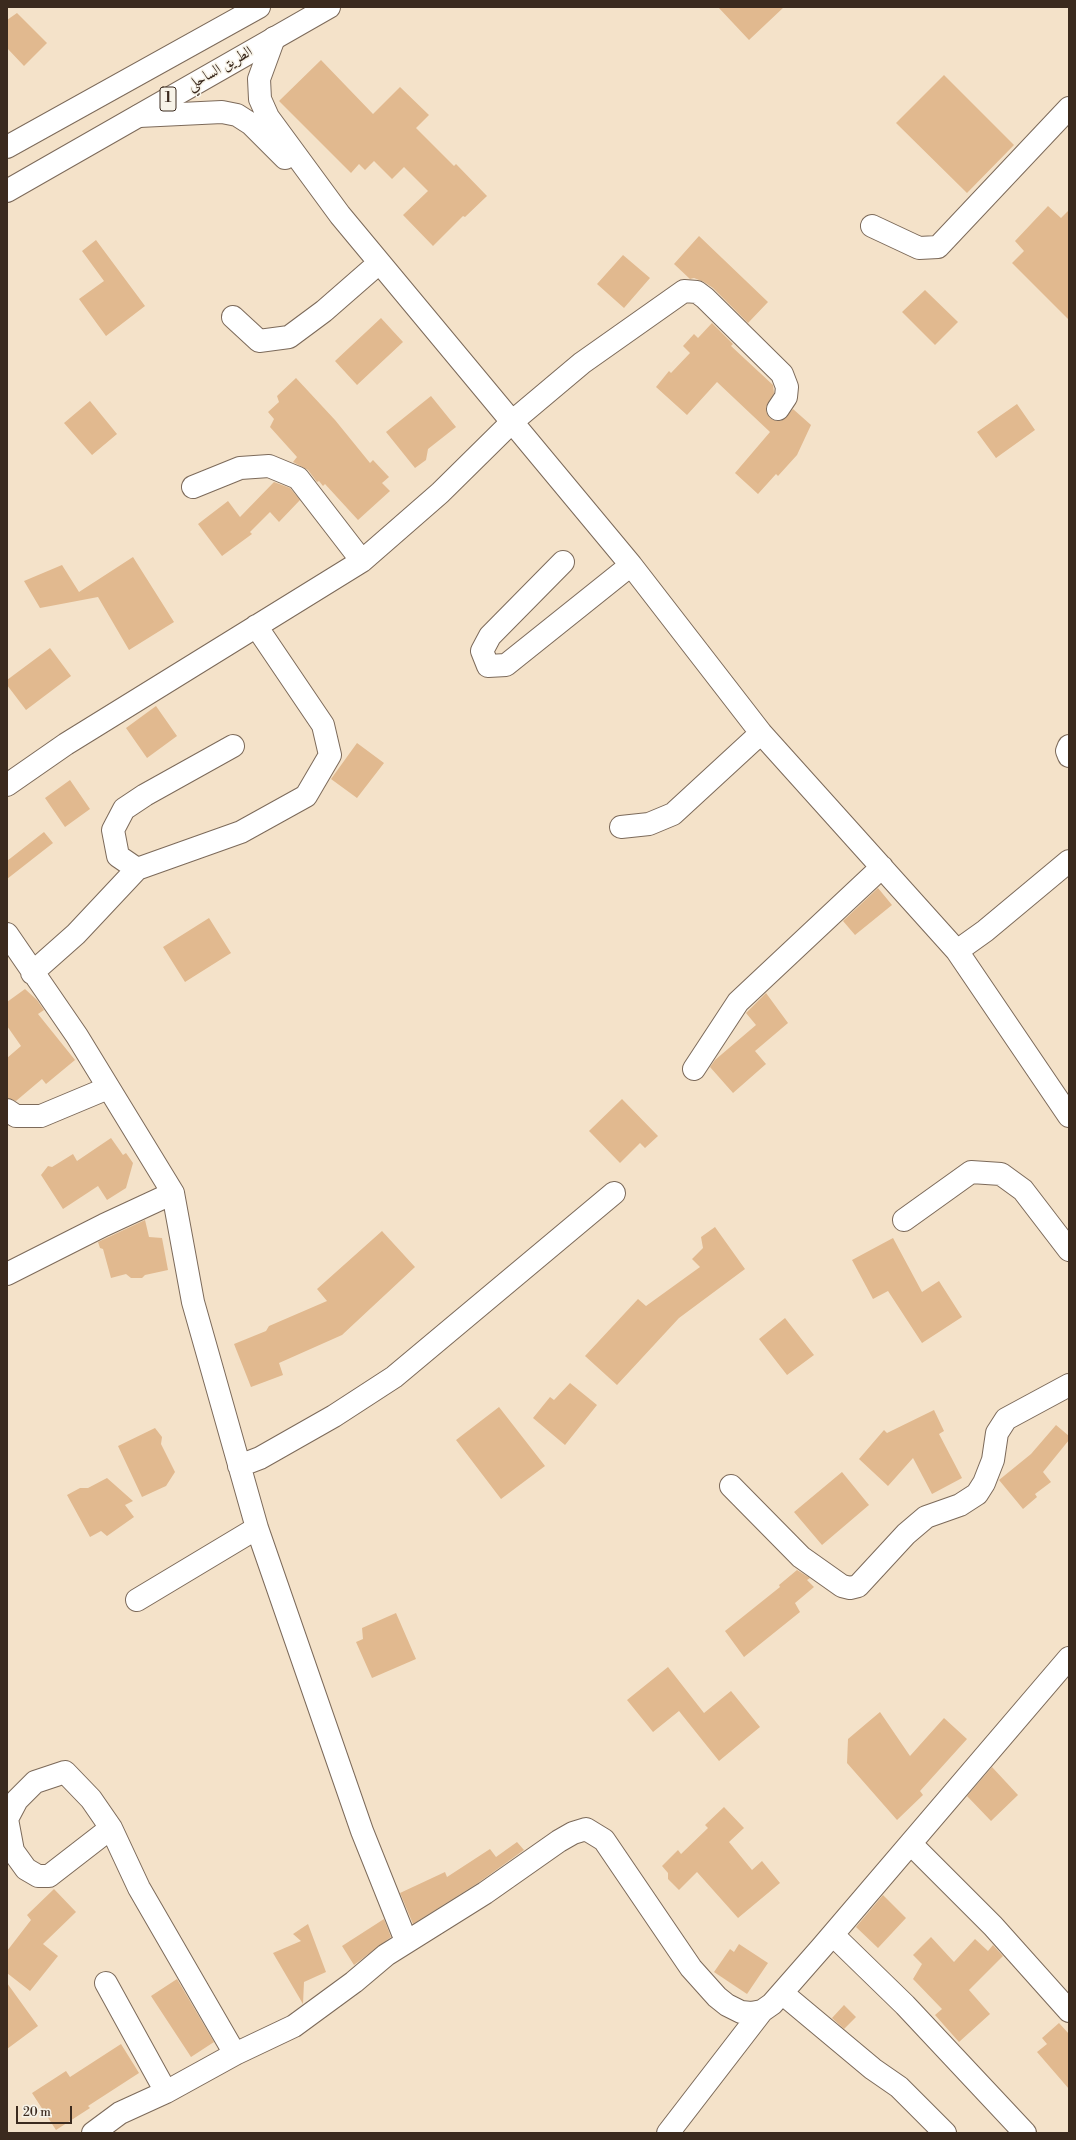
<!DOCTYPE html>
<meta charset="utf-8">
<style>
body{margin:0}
#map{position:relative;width:1076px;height:2140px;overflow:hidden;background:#f4e2c9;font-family:"Libre Bodoni",serif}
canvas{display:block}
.frame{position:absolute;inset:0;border:8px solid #3b2a1e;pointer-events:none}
.scale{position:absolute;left:16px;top:2106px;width:56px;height:18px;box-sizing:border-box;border:2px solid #3b2a1e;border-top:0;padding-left:5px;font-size:12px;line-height:14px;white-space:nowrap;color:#3b2a1e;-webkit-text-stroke:3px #f7f3e8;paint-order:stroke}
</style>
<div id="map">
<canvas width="1076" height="2140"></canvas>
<div class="frame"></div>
<div class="scale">20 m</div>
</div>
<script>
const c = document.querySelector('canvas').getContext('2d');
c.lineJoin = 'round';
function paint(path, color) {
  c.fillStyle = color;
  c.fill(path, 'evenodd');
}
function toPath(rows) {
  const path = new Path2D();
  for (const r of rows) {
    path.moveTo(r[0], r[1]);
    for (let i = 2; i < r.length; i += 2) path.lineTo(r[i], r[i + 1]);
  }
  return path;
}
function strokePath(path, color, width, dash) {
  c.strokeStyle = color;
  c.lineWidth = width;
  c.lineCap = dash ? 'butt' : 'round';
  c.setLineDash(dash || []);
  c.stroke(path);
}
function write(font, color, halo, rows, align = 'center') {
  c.font = font + ' "Libre Bodoni",Amiri,serif';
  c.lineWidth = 3;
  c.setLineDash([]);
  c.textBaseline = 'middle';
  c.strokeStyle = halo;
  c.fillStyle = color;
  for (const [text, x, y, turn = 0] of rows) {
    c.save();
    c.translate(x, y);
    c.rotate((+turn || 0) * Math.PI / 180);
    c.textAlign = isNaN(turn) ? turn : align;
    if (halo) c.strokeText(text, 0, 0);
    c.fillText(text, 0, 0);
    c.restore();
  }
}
paint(toPath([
 [718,7,784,7,749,40],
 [17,13,47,43,24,66,7,48,7,20],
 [321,60,373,114,400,87,429,115,416,128,454,166,456,164,487,196,465,217,463,216,433,246,403,215,428,191,404,167,392,179,374,161,365,170,359,164,351,173,279,101],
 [944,75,1014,145,967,193,896,123],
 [1048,206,1061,218,1069,210,1069,320,1012,263,1024,251,1015,241],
 [699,236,768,302,748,323,713,288,704,282,694,278,690,279,674,264],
 [96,240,145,306,106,336,79,299,104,281,82,251],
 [623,255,650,278,624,308,597,284],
 [925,290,958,322,935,345,902,312],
 [381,318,403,342,357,385,335,361],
 [712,323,733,344,731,346,773,385,774,393,766,408,767,414,771,419,777,421,783,420,793,409,811,425,797,455,778,476,776,474,758,494,735,473,770,432,717,382,687,415,656,387,669,371,671,373,690,353,683,346,694,334,698,338],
 [296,378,335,420,370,463,373,460,389,477,382,483,390,491,358,520,325,484,323,486,319,481,317,482,308,470,293,462,297,457,270,427,274,419,268,412,279,402,277,396],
 [431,396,456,427,428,449,426,460,415,468,386,432],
 [90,401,117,434,92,455,64,423],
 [1017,404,1035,430,996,458,977,432],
 [274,482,290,488,300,500,279,522,270,512,250,532,252,534,222,556,198,524,228,501,240,517],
 [133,557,174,622,129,650,98,597,40,608,24,581,62,565,79,592],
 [50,648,71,676,26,710,7,685,7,680],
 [156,706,177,736,147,758,126,728],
 [357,743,384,763,357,798,331,779],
 [70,780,90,809,65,827,45,798],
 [44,832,53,843,7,879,7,861],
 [878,888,892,905,855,935,843,921],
 [209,918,231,953,185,982,163,947],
 [25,989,37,1000,44,1010,38,1014,75,1060,46,1084,42,1079,16,1101,7,1098,7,1058,21,1046,7,1026,7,1002],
 [766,993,788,1023,755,1051,766,1064,733,1093,710,1067,715,1060,756,1025,746,1013],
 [622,1099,658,1136,645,1148,640,1143,620,1163,589,1131],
 [111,1138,123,1155,126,1153,133,1163,126,1188,107,1200,98,1186,63,1209,41,1175,48,1166,52,1167,73,1154,77,1161],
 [145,1220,149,1237,162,1238,168,1270,145,1275,142,1278,131,1278,126,1274,111,1278,103,1249,100,1248,98,1242],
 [715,1227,745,1269,679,1318,617,1385,585,1356,638,1299,646,1306,700,1267,692,1259,703,1248,701,1237],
 [382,1231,415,1267,342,1335,279,1363,283,1375,251,1387,234,1344,266,1331,269,1326,327,1301,317,1289],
 [893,1238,922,1292,939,1281,962,1317,922,1343,888,1291,873,1299,852,1260],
 [785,1318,814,1355,787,1375,759,1339],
 [570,1383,597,1405,565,1445,533,1418,550,1397,554,1400],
 [499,1407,545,1466,501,1499,456,1440],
 [934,1410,944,1431,939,1434,962,1478,932,1494,913,1458,888,1486,859,1459,884,1430,887,1433],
 [1056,1425,1069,1436,1069,1440,1043,1472,1051,1482,1035,1494,1037,1497,1023,1509,999,1480,1031,1454],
 [155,1428,162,1437,161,1444,175,1472,166,1486,142,1497,118,1446],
 [842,1472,869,1505,822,1545,794,1512],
 [107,1478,133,1501,125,1505,134,1517,107,1536,101,1531,90,1537,67,1495,80,1488,88,1488],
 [797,1570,810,1578,807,1580,814,1587,795,1603,800,1612,744,1657,725,1631,780,1587,779,1585],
 [396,1613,416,1659,372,1678,356,1642,363,1639,362,1628],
 [668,1667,704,1713,731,1691,760,1727,719,1761,679,1711,653,1732,627,1700],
 [880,1712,910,1756,944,1718,967,1739,920,1791,923,1795,897,1820,847,1763,848,1739],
 [992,1767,1018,1795,991,1821,967,1796],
 [724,1807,744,1828,729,1842,752,1870,762,1861,780,1883,738,1918,697,1872,679,1890,668,1879,668,1873,662,1866,678,1850,681,1854,708,1828,705,1825],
 [517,1842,524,1850,478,1883,413,1924,400,1893,445,1872,447,1877,490,1849,496,1857],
 [54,1889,76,1912,43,1944,58,1956,30,1991,7,1973,7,1951,31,1920,27,1915],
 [883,1895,906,1918,878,1948,856,1927],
 [384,1919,391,1937,354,1965,342,1946],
 [308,1924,326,1972,304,1982,303,2004,273,1953,301,1941,293,1934],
 [931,1937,954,1962,975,1939,988,1951,993,1945,1003,1956,969,1990,990,2014,959,2042,935,2015,942,2009,913,1979,922,1964,913,1955],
 [739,1944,768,1963,747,1994,714,1972,730,1949,734,1952],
 [177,1979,214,2042,191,2057,151,1996],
 [7,1983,38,2026,7,2049],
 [844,2005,856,2017,844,2029,832,2018],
 [1059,2023,1069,2034,1069,2089,1037,2052,1047,2044,1042,2038],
 [121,2044,139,2073,88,2106,90,2108,56,2130,32,2093,66,2071,70,2077]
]), '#e1b98f');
const minor = toPath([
 [274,38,259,79,260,99,268,117,340,215,631,565,761,733,957,951,1069,1116],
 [139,116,222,112,237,115,251,124,285,158],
 [872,226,919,248,938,247,1069,108],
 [233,317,259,341,289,337,324,311,379,263],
 [193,487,240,468,269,466,298,478,362,561],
 [563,562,490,636,482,651,488,666,506,665,631,565],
 [233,746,145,795,124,809,113,830,118,856,137,869,241,832,306,796,330,755,323,725,256,626],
 [1069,746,1067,751,1069,756],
 [7,785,66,744,362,561,440,493,513,421,582,363,684,291,697,292,705,298,782,374,787,387,786,397,778,409],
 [621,827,649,824,673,814,761,733],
 [7,934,77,1036,173,1193,193,1302,257,1528,362,1831,406,1941],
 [957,951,985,931,1069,861],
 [32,973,76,934,137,869],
 [694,1069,738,1002,882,867],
 [7,1110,16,1116,41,1116,108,1088],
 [904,1220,971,1172,1001,1174,1023,1190,1069,1250],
 [7,1274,104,1225,173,1193],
 [239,1466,260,1458,334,1416,394,1377,614,1193],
 [731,1486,801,1557,842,1586,850,1588,858,1586,906,1534,926,1517,960,1505,977,1494,984,1483,993,1460,997,1433,1006,1419,1069,1385],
 [137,1600,257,1528],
 [111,1828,49,1876,38,1876,26,1869,13,1851,7,1819,17,1800,35,1782,65,1772,91,1799,111,1828,139,1888,235,2054],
 [911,1844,993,1926,1069,2011],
 [833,1935,905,2005,1025,2133],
 [106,1983,166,2092],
 [782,1993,873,2069,899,2087,945,2133],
 [93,2133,120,2113,166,2092,235,2054,294,2026,354,1982,386,1955,485,1893,559,1841,573,1833,586,1829,604,1840,691,1968,717,1997,727,2005,741,2012,751,2013,762,2011,772,2004,822,1947,1069,1658],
 [668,2133,762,2011]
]);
const highway = toPath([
 [7,147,259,7],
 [7,191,329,7]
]);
strokePath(minor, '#7c6a5a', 24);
strokePath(highway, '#7c6a5a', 24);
strokePath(minor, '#fff', 22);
strokePath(highway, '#fff', 22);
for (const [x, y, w] of [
 [168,99,16]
]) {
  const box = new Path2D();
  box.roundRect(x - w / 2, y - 12, w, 24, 3);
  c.fillStyle = '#f7f3e8';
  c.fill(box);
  strokePath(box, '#3b2a1e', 1);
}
write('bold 14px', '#3b2a1e', null, [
 ["1",168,99]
]);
write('15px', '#3b2a1e', '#f7f3e8', [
 ["الطريق الساحلي",220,69,-30]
]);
</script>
